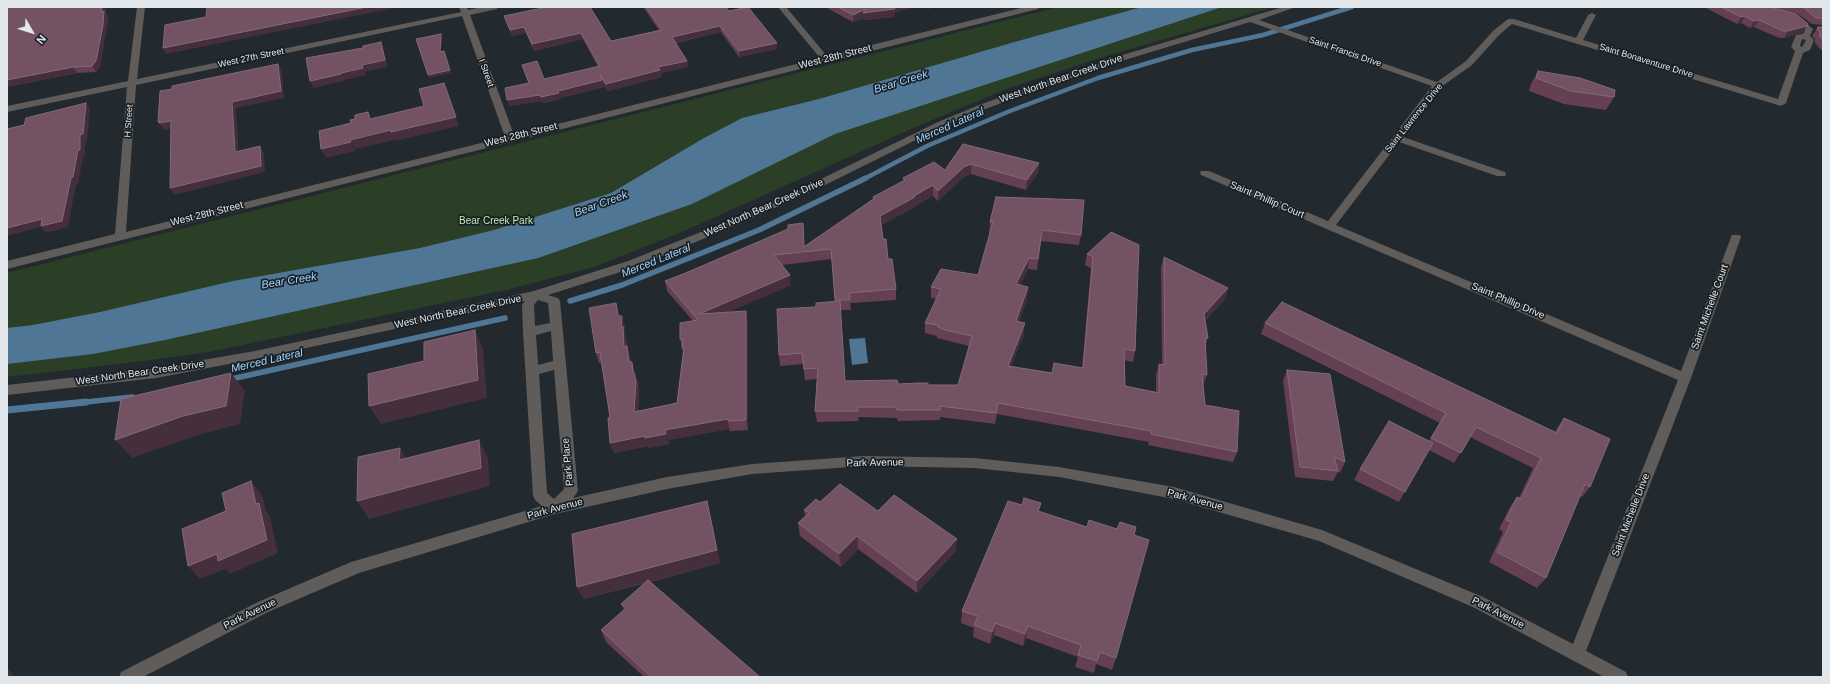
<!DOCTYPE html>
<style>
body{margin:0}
#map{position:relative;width:1830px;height:684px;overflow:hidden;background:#22292f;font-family:Helvetica,sans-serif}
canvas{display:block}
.frame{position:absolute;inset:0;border:8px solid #e2e7eb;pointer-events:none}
.north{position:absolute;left:12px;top:12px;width:40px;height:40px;-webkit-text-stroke:3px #182025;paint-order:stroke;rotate:129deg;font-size:11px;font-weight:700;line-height:16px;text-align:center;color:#e2e7eb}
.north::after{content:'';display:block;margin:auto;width:14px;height:18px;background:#e2e7eb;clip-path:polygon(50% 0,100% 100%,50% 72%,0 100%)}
</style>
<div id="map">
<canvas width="1830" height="684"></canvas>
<div class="frame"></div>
<div class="north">N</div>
</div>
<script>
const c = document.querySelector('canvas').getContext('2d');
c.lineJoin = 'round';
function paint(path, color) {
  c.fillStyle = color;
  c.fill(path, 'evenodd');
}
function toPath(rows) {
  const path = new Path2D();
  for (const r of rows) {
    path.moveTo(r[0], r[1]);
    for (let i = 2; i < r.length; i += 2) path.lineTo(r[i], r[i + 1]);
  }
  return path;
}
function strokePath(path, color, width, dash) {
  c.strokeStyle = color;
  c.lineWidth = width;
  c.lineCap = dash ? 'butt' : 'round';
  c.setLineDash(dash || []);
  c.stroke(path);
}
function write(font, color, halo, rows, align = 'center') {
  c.font = font + ' Helvetica,sans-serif';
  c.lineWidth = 3.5;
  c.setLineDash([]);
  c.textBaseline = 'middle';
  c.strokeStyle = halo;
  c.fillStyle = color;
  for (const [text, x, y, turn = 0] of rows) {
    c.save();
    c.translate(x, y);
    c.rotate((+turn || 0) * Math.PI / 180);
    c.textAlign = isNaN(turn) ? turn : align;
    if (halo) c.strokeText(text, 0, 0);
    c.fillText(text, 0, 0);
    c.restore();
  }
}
paint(toPath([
 [1058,7,1274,7,1100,58,1009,88,918,126,684,231,594,267,506,290,209,352,143,361,7,377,7,273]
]), '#2a3f25');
paint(toPath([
 [1142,7,1222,7,835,134,692,204,538,258,165,340,93,354,7,364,7,328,33,325,100,312,233,281,420,248,494,230,611,193,704,138,742,118,819,99,1018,41],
 [865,338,868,363,852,365,849,339]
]), '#507695');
strokePath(toPath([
 [864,179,927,146,1010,111,1098,78,1192,50,1263,35,1352,7]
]), '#507695', 4.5);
strokePath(toPath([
 [570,301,622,285,759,230,866,178],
 [227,380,505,318],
 [77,403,132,397]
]), '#507695', 5.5);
strokePath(toPath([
 [7,410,86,402]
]), '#507695', 7);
paint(toPath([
 [137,7,145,7,137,79,461,12,459,7,467,7,468,10,482,7,498,7,497,9,470,15,514,135,820,58,778,7,786,7,827,56,1025,7,1039,7,1038,9,7,269,7,261,115,234,127,87,7,112,7,106,128,81,137,7],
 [462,16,505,137,126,232,136,85,462,16],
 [1283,7,1296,7,1259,20,1437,82,1466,61,1493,31,1508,19,1514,19,1576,38,1588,15,1592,13,1596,15,1583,40,1778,99,1795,51,1791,47,1796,35,1803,34,1805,30,1790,17,1794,15,1797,15,1813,29,1810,36,1814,40,1810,50,1803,53,1786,103,1781,106,1512,24,1499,35,1472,65,1441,87,1403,137,1505,172,1506,174,1505,176,1497,176,1399,142,1336,225,1681,371,1731,237,1732,235,1740,235,1741,237,1691,378,1586,651,1626,672,1628,677,1604,677,1473,607,1319,541,1174,499,1059,477,975,468,864,466,752,474,667,489,555,514,359,573,268,612,143,677,119,677,121,672,258,602,351,562,542,506,535,500,533,496,523,332,522,305,525,301,255,359,156,378,7,395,7,385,156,368,255,351,534,291,628,261,731,220,815,182,938,122,979,105,1099,62,1283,7],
 [1250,22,1432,86,1328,221,1209,171,1201,171,1200,173,1201,175,1678,380,1573,644,1483,597,1322,530,1174,487,1059,467,975,458,864,456,752,464,667,477,573,498,578,491,560,301,558,298,548,295,636,267,739,224,823,186,944,126,985,109,1105,66,1250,22],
 [1802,39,1806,40,1802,47,1800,46,1802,39],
 [538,300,548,303,550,323,535,326,534,305,538,300],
 [551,331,553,361,538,365,536,335,551,331],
 [554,370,564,489,554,499,547,493,539,374,554,370]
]), '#605c59');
paint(toPath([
 [643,7,726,7,729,11,777,43,777,49,739,57,721,32,676,43,687,61,688,67,661,73,662,77,608,91,602,80,604,87,560,98,561,99,543,103,542,101,509,106,529,83,522,65,544,79,598,67,583,39,534,51,526,33,512,36,504,16,611,41,659,30],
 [825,7,915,7,895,12,895,17,864,20,863,18,853,22],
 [1704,7,1770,7,1802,33,1784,38,1779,38,1754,27,1750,28,1741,23,1737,24],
 [1772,7,1823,7,1823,25,1812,24,1798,14],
 [106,14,108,17,106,31,100,67,96,72,77,73,7,87],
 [1818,27,1823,27,1823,51,1821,50,1815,43,1815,39,1812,36],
 [1538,71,1614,97,1606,110,1564,104,1529,91,1531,84],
 [963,144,1039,163,1038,173,1026,190,971,174,964,177,938,201,933,196,915,206,915,207,881,225,883,239,896,289,896,300,850,303,851,310,840,310,845,381,898,384,928,385,958,385,969,346,937,338,937,336,925,333,925,323,936,299,931,298,931,287,978,275,990,233,989,233,990,222,996,197,1081,235,1079,245,1041,241,1037,270,1028,269,1020,285,1028,287,1027,298,1019,322,1024,334,1011,366,1052,373,1082,368,1091,268,1085,265,1087,254,1111,232,1135,351,1133,362,1124,360,1125,386,1156,392,1156,375,1159,364,1162,365,1161,267,1164,257,1228,288,1225,299,1205,321,1208,338,1205,346,1207,375,1203,385,1205,405,1237,452,1233,462,1148,445,1149,442,997,414,995,424,940,417,940,420,898,421,897,418,859,417,858,421,817,422,815,411,817,379,805,380,803,364,780,366,779,355,816,307,835,301,832,259,782,265,791,285,728,312,748,321,748,430,730,431,729,429,668,440,669,444,649,448,648,446,614,453,610,443,610,417,601,363,599,363,596,353,619,313,620,316,625,326,624,331,626,337,627,346,630,357,631,362,632,362,635,372,636,377,638,383,639,392,638,411,677,403,683,352,680,339,693,321,667,291,665,281,688,272,803,223,804,246,873,199,873,197,903,181,903,178,945,170],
 [1265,323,1555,432,1557,428,1564,418,1590,487,1582,497,1580,496,1546,578,1537,588,1489,562,1503,532,1499,529,1510,507,1517,497,1519,498,1533,468,1470,437,1454,463,1429,450,1399,502,1354,480,1360,469,1429,441,1440,423,1261,334],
 [1287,370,1345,462,1340,473,1338,472,1333,481,1295,477,1283,381],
 [820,502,878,511,956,551,917,593,858,549,841,567,800,536,798,523,805,516,804,510],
 [1041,503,1039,511,1087,527,1134,535,1116,658,1112,670,1096,664,1094,673,1075,667,1078,657,1026,638,1023,646,994,635,990,644,973,637,974,628,961,623,962,611,1022,505],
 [710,514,720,563,650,582,760,677,644,677,606,642,601,630,624,610,621,604,646,583,583,599]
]), '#654052');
paint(toPath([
 [102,7,106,7,106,14,108,17,106,31,100,67,96,72,92,66],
 [367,7,399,7,166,54,163,48],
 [894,7,915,7,895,12,895,17,864,20,863,18,853,22,853,15,866,9],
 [928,7,938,7,928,9],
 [1745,16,1741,23,1737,24,1741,17],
 [1759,20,1754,27,1750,28,1754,21],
 [720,26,721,32,673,43,672,37],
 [1807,26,1802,33,1784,38,1788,31],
 [524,27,526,33,512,36,510,30],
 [581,33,583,39,534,51,532,44],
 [441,34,442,37,441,56,440,52],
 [381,42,383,49,388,67,365,72,366,75,344,80,344,81,313,88,310,81,362,65],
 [777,43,777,49,739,57,739,51],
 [444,51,451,73,429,78,428,75],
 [687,61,688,67,661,73,662,77,608,91,606,84,658,67],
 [278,64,282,71,284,98,236,108,239,159,235,152,232,102],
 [73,67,77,73,7,87,7,80],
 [602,80,604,87,560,98,561,99,543,103,541,97,558,91],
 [444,83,459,126,395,141,395,140,355,149,350,140,391,130,456,117],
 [540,95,542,101,509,106,507,100],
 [86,103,90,109,87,141,85,141,85,157,83,157,78,184,76,184,68,227,46,233,41,227,7,236,7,228,71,178,78,150,80,135],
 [160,121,171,121,175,128,164,130,158,122],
 [351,142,355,151,326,158,321,149],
 [260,146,264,153,265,172,174,195,170,188],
 [1039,163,1038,173,1026,190,1027,180],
 [971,164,971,174,964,177,938,201,938,191,964,167],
 [933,185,933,196,915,206,915,207,880,226,880,216],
 [803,223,804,234,805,252,804,247],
 [1029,258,1028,269,1015,295,1016,284],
 [790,275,791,285,701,324,699,314],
 [1028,287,1027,298,1015,332,1016,321],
 [1228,288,1225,299,1201,325,1204,314],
 [616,303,619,313,621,327,618,316],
 [746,311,748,321,748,430,746,420],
 [622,316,625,326,624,331,626,337,627,357,624,347,621,327],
 [1025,323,1024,334,1007,377,1008,366],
 [475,330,483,349,487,398,381,424,369,406],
 [627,346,630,357,632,373,629,362],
 [632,362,635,372,639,392,637,422,634,412],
 [231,373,245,391,240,424,198,435,132,458,115,440],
 [728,419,729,429,668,440,669,444,649,448,648,446,614,453,610,443,665,430],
 [479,440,488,458,490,486,369,519,357,501],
 [400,448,410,466,399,460],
 [251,481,262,495,266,511,270,516,278,553,230,574,225,569,200,579,188,566,256,504],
 [707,501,710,514,720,563,583,599,577,587],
 [857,536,858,549,841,567,839,554],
 [957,539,956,551,917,593,917,581],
 [995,623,994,635,990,644,992,632],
 [1028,626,1026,638,1023,646,1025,634],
 [7,667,14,677,7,677]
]), '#452f3d');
const building = toPath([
 [7,7,102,7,101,12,104,11,103,25,96,61,92,66,73,67,7,80,7,7],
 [207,7,367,7,163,48,165,25,206,17,207,7],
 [547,7,590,7,611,41,662,30,646,7,726,7,729,11,748,7,777,43,739,51,720,26,672,37,687,61,658,67,660,70,606,84,600,74,602,80,558,91,559,93,541,97,540,95,507,100,505,88,529,83,522,65,537,61,544,79,600,66,581,33,532,44,524,27,510,30,504,16,547,7],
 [838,7,894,7,895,9,863,13,866,9,853,15,838,7],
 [1721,7,1770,7,1796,14,1808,24,1807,26,1788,31,1783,31,1759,20,1754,21,1745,16,1741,17,1721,7],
 [1803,7,1823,7,1823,18,1816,18,1803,7],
 [1818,27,1823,27,1823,40,1819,36,1820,32,1817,29,1818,27],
 [441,34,440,52,444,51,450,70,428,75,416,39,441,34],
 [381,42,385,60,362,65,363,68,341,73,341,74,310,81,306,58,363,48,363,46,381,42],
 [278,64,281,91,232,102,235,152,260,146,261,166,170,188,171,121,159,123,160,121,158,122,160,91,172,89,172,86,278,64],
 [1538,71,1580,78,1615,90,1614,97,1571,91,1536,78,1538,71],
 [444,83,456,117,391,132,391,130,350,140,351,142,321,149,319,131,351,123,350,120,355,119,355,115,368,112,370,119,424,106,419,89,444,83],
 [86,103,83,134,80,135,80,150,78,150,73,177,71,178,62,221,41,226,42,219,7,228,7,129,24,125,26,118,86,103],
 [963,144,1039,163,1027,180,971,164,964,167,938,191,933,185,914,196,915,197,880,216,883,239,886,239,888,259,892,259,896,289,849,293,850,300,835,300,831,249,774,255,790,275,699,314,746,311,746,420,728,421,728,419,665,430,666,434,645,438,645,436,610,443,608,418,610,417,600,352,596,353,589,308,616,303,618,316,622,316,621,327,623,326,624,347,627,346,629,362,632,362,633,373,634,373,636,382,634,412,677,403,684,348,682,348,683,339,680,339,680,323,698,320,665,281,688,272,788,229,788,225,803,223,804,247,875,198,873,197,905,180,903,178,934,162,945,170,963,144],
 [996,197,1084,200,1081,235,1042,230,1038,259,1029,258,1016,284,1028,287,1016,321,1025,323,1008,366,1052,373,1054,363,1083,368,1093,257,1087,254,1111,232,1139,245,1135,351,1124,349,1125,386,1159,393,1159,364,1165,365,1164,257,1228,288,1204,314,1208,338,1205,338,1207,375,1202,374,1205,405,1239,411,1237,452,1151,434,1151,431,998,403,996,413,940,406,940,410,897,410,896,407,858,407,858,411,815,411,818,368,804,369,802,353,779,355,777,309,816,307,816,303,840,301,845,381,897,380,898,384,919,383,928,383,928,385,958,385,972,336,945,330,938,327,938,325,925,323,941,289,931,287,941,269,978,275,993,222,990,222,996,197],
 [1282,302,1557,433,1564,418,1610,439,1590,487,1585,484,1546,578,1497,552,1511,522,1506,520,1517,497,1521,499,1541,458,1476,427,1461,453,1431,438,1446,413,1265,323,1282,302],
 [475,330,478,380,369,406,368,374,424,361,424,342,475,330],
 [1287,370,1330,374,1345,462,1334,457,1338,471,1300,467,1287,370],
 [231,373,226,406,183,416,115,440,121,399,231,373],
 [1389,421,1433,443,1405,492,1360,469,1389,421],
 [479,440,481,468,357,501,358,457,400,448,399,460,479,440],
 [251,481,256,504,259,503,267,540,218,561,217,554,188,566,182,529,226,511,222,493,251,481],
 [840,484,878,511,894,495,957,539,917,581,857,536,839,554,798,523,809,513,804,510,816,499,820,502,840,484],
 [1024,498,1041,503,1038,511,1087,527,1089,520,1117,529,1120,522,1136,527,1134,535,1149,540,1116,658,1100,652,1097,661,1078,655,1081,645,1028,626,1025,634,995,623,992,632,974,625,978,616,962,611,1008,501,1022,505,1024,498],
 [707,501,717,550,577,587,572,534,707,501],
 [648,580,760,677,651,677,601,630,626,608,621,604,648,580]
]);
paint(building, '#735263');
strokePath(building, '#846978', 1);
write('9px', '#e2e7eb', '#182025', [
 ["Saint Francis Drive",1345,52,19],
 ["West 27th Street",251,58,-12],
 ["Saint Bonaventure Drive",1646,61,17],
 ["I Street",486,73,70],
 ["Saint Lawrence Drive",1414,118,-51],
 ["H Street",129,121,-86]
]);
write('10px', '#e2e7eb', '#182025', [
 ["West 28th Street",835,57,-14],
 ["West North Bear Creek Drive",1061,79,-19],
 ["West 28th Street",521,135,-14],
 ["Saint Phillip Court",1267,200,23],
 ["West North Bear Creek Drive",764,208,-24],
 ["West 28th Street",207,214,-14],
 ["Saint Phillip Drive",1508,301,23],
 ["Saint Michelle Court",1710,307,-70],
 ["West North Bear Creek Drive",458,312,-12],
 ["West North Bear Creek Drive",140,373,-8],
 ["Park Place",568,462,-95],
 ["Park Avenue",875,463,-1],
 ["Park Avenue",1195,500,15],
 ["Park Avenue",555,509,-15],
 ["Saint Michelle Drive",1631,515,-69],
 ["Park Avenue",1498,613,27],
 ["Park Avenue",250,614,-26]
]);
write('10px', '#bceeb2', '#182025', [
 ["Bear Creek Park",496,221]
]);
write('italic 11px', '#a3d4fc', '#182025', [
 ["Bear Creek",901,82,-17],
 ["Merced Lateral",950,126,-24],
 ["Bear Creek",601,204,-20],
 ["Merced Lateral",656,261,-22],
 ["Bear Creek",289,281,-9],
 ["Merced Lateral",267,361,-13]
]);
</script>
